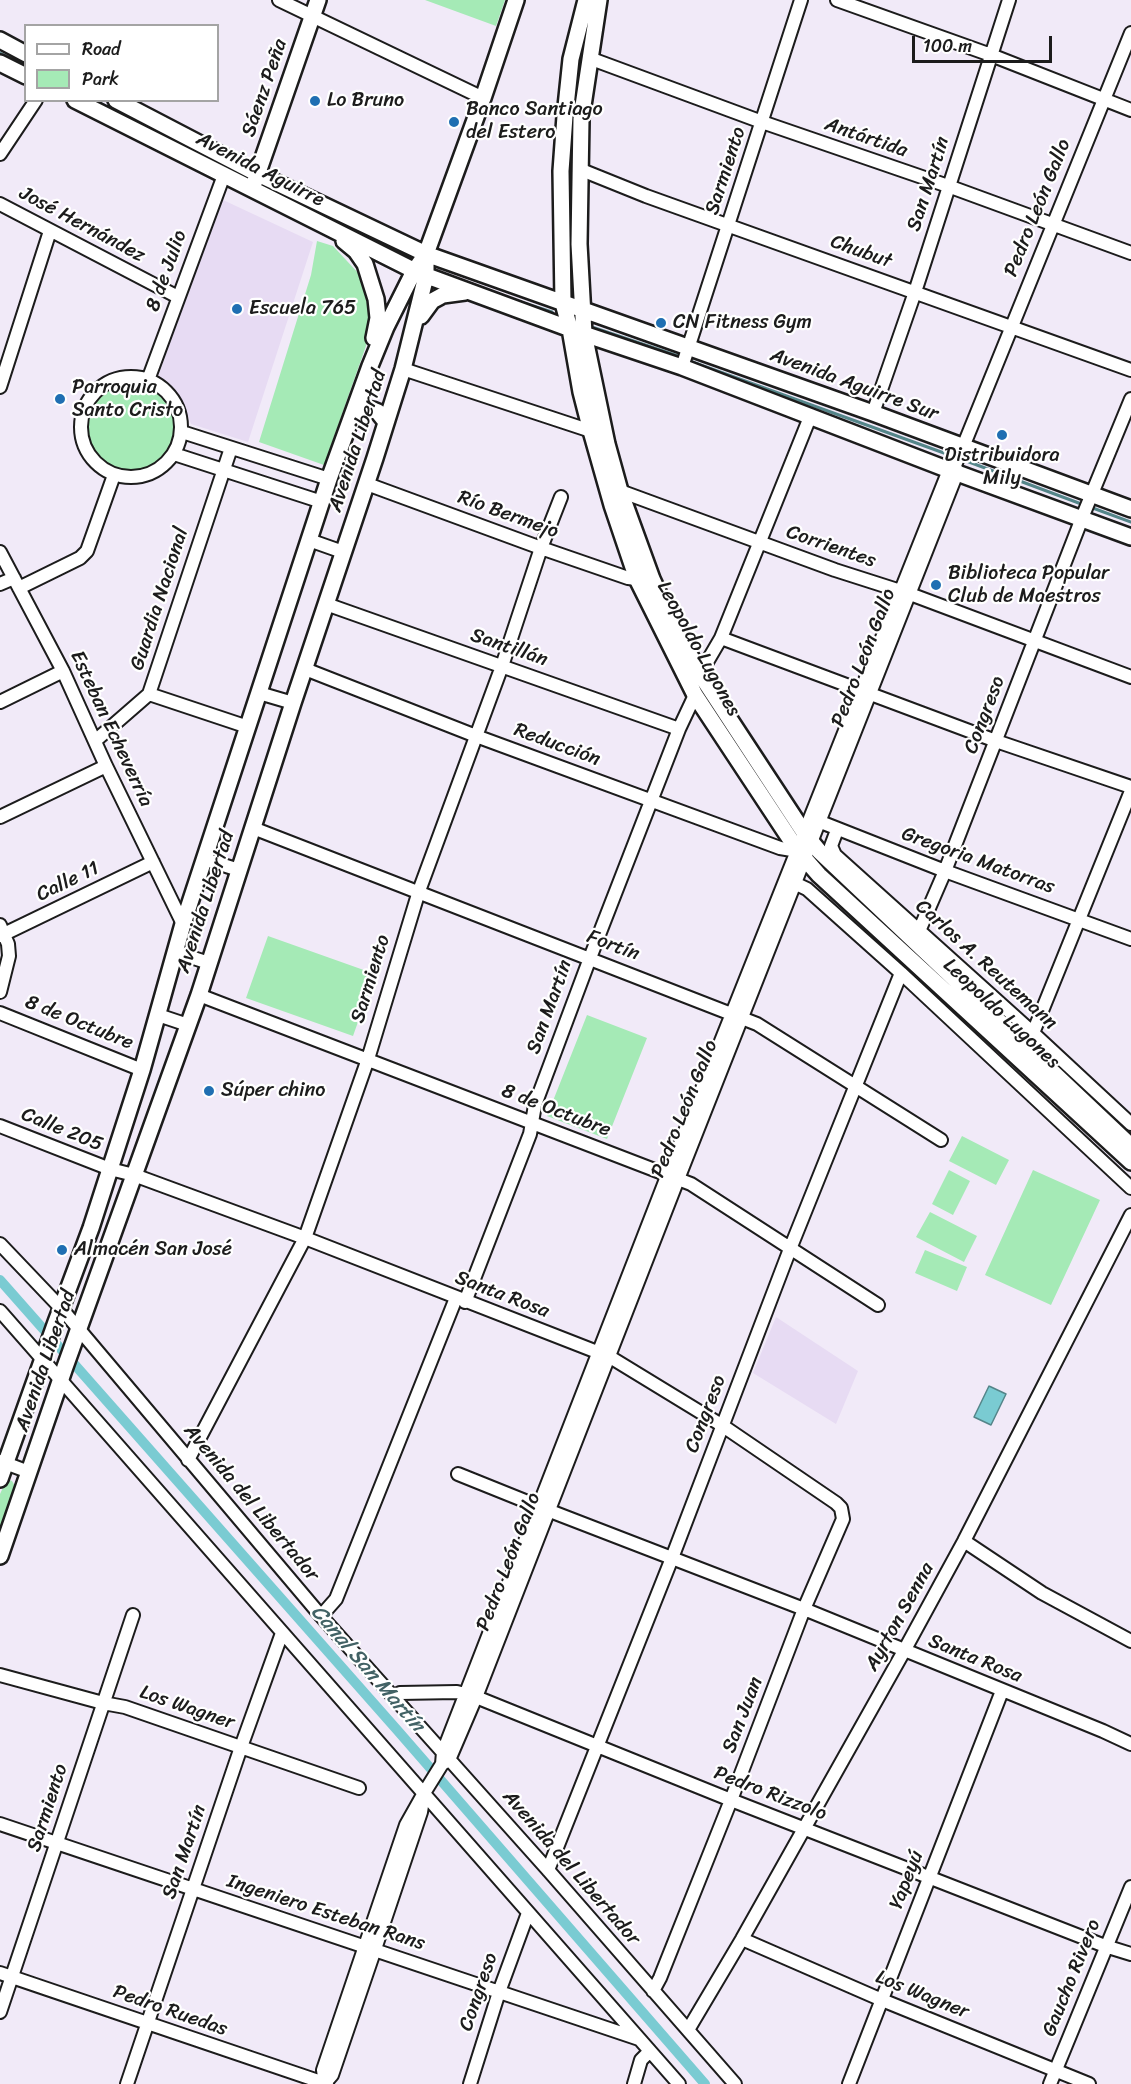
<!DOCTYPE html>
<meta charset="utf-8">
<style>
body{margin:0}
#map{position:relative;width:1131px;height:2084px;overflow:hidden;background:#f1eaf8;font-family:Sriracha,sans-serif}
canvas{display:block}
.legend{position:absolute;left:24px;top:24px;width:195px;height:78px;box-sizing:border-box;background:#fff;border:2px solid #a4a4a4;margin:0;padding:8px 10px;list-style:none;font-size:18px;color:#1c1c1c}
.legend li{display:flex;align-items:center;gap:12px;height:30px}
.legend b{width:30px;border:2px solid #a4a4a4}
.scale{position:absolute;left:912px;top:36px;width:140px;height:27px;box-sizing:border-box;border:3px solid #1c1c1c;border-top:0;padding-left:8px;font-size:18px;line-height:21px;white-space:nowrap;color:#1c1c1c;-webkit-text-stroke:4px #fff;paint-order:stroke}
</style>
<div id="map">
<canvas width="1131" height="2084"></canvas>
<ul class="legend">
<li><b style="height:8px;background:#fff"></b>Road</li>
<li><b style="height:16px;background:#a5eab6"></b>Park</li>
</ul>
<div class="scale">100 m</div>
</div>
<script>
const c = document.querySelector('canvas').getContext('2d');
c.lineJoin = 'round';
function paint(path, color) {
  c.fillStyle = color;
  c.fill(path, 'evenodd');
}
function toPath(rows) {
  const path = new Path2D();
  for (const r of rows) {
    if (r.length === 3) {
      path.moveTo(r[0] + r[2], r[1]);
      path.arc(r[0], r[1], r[2], 0, 2 * Math.PI);
      continue;
    }
    path.moveTo(r[0], r[1]);
    for (let i = 2; i < r.length; i += 2) path.lineTo(r[i], r[i + 1]);
  }
  return path;
}
function strokePath(path, color, width, dash) {
  c.strokeStyle = color;
  c.lineWidth = width;
  c.lineCap = dash ? 'butt' : 'round';
  c.setLineDash(dash || []);
  c.stroke(path);
}
function write(font, color, halo, rows, align = 'center') {
  c.font = font + ' Sriracha,sans-serif';
  c.lineWidth = 4.5;
  c.setLineDash([]);
  c.textBaseline = 'middle';
  c.strokeStyle = halo;
  c.fillStyle = color;
  for (const [text, x, y, turn = 0] of rows) {
    c.save();
    c.translate(x, y);
    c.rotate((+turn || 0) * Math.PI / 180);
    c.textAlign = isNaN(turn) ? turn : align;
    if (halo) c.strokeText(text, 0, 0);
    c.fillText(text, 0, 0);
    c.restore();
  }
}
paint(toPath([
 [221,199,313,242,248,442,191,424,186,411,179,400,167,383,158,377],
 [776,1317,858,1371,836,1424,753,1373]
]), '#e7dbf3');
paint(toPath([
 [425,0,505,0,496,26],
 [317,241,333,246,361,276,372,309,366,346,324,465,259,442,311,275],
 [132,427,44],
 [268,936,375,974,353,1036,246,998],
 [587,1015,647,1038,607,1139,547,1116],
 [962,1136,1009,1160,996,1185,949,1161],
 [949,1170,970,1181,953,1215,932,1204],
 [1033,1170,1100,1200,1051,1305,985,1275],
 [930,1212,977,1236,964,1262,916,1237],
 [925,1250,967,1267,957,1291,915,1273],
 [7,1479,12,1481,15,1486,0,1531,0,1494]
]), '#a5eab6');
const water = toPath([
 [989,1386,1006,1394,991,1425,974,1417,989,1386]
]);
paint(water, '#7acbd2');
strokePath(water, '#548589', 1.5);
strokePath(toPath([
 [0,53,26,66],
 [94,100,231,170],
 [279,193,333,221],
 [499,295,552,312],
 [589,326,681,357],
 [687,360,955,457],
 [961,459,1084,505],
 [1090,507,1131,522]
]), '#548589', 3);
strokePath(toPath([
 [0,1280,398,1731,705,2084]
]), '#7acbd2', 10);
const minor = toPath([
 [279,0,483,98],
 [837,0,991,55,1131,110],
 [589,58,762,122,948,186,1131,253],
 [0,154,36,100],
 [579,169,646,196,1131,370],
 [0,204,178,297],
 [682,367,801,0],
 [403,369,591,431],
 [131,427,50],
 [148,380,224,175],
 [0,387,50,231],
 [873,413,915,292,1009,0],
 [182,432,329,479],
 [174,454,322,502],
 [955,465,949,470,668,1174,443,1752,442,1764,449,1760,476,1697,678,1179,957,473,955,465,963,447,1131,33],
 [367,484,541,548,628,578,637,579],
 [620,491,835,570,910,594,1131,677],
 [309,540,343,552],
 [0,552,63,671,106,766,183,924],
 [0,584,14,578],
 [19,588,80,558,87,551,114,475],
 [326,604,679,729],
 [721,638,996,741,1131,787],
 [305,669,476,736,780,848,798,851],
 [700,674,721,638,810,417],
 [259,693,293,703],
 [149,694,248,727],
 [0,702,63,671],
 [95,741,149,694,231,448],
 [0,817,106,766],
 [813,819,945,871,1131,939],
 [253,828,757,1024,941,1140],
 [837,830,831,846,835,855,1033,1033,1131,1124],
 [204,859,239,870],
 [790,881,807,889,901,973,1131,1188],
 [0,925,8,944,9,956,0,992],
 [919,931,945,871,1084,513,1131,399],
 [0,936,153,862],
 [175,952,209,963],
 [199,995,691,1184,878,1305],
 [0,1013,142,1070],
 [158,1015,188,1025],
 [1033,1033,1131,791],
 [0,1126,110,1169,134,1175,305,1238,610,1357,723,1426,836,1503,841,1508,843,1519,804,1609,731,1800,660,1978,653,1991],
 [0,1244,61,1308,321,1616,548,1870,735,2084],
 [465,1302,530,1134,535,1105,590,958,679,729,695,695],
 [0,1311,679,2084],
 [188,1460,305,1238,368,1059,419,891,502,666,541,548,561,497],
 [0,1461,29,1472],
 [458,1474,550,1511,804,1609,1103,1731,1131,1744],
 [964,1541,1042,1593,1131,1641],
 [321,1616,336,1599,456,1298],
 [0,1675,103,1703,125,1707,359,1788],
 [393,1697,400,1693,457,1692,476,1697,731,1800,1105,1946,1131,1954],
 [424,1793,442,1764],
 [0,1824,639,2039],
 [548,1870,672,1558,790,1249,901,973],
 [742,1939,882,2000,1089,2084],
 [0,1973,327,2084],
 [0,2012,133,1615],
 [688,2030,742,1939,904,1651,964,1541,1131,1215],
 [127,2084,241,1747,282,1633],
 [324,2084,332,2075,375,1949,421,1812,424,1793,406,1825,323,2070,325,2083],
 [470,2084,499,1992,528,1913],
 [634,2084,641,2060,650,2051],
 [849,2084,1002,1691],
 [1050,2084,1131,1887]
]);
const major = toPath([
 [586,0,571,59,565,116,561,171,563,303,570,329,581,392,591,431,612,505,637,579,695,695,798,851,819,875,1131,1162],
 [599,0,581,119,579,244,584,334,607,444,620,491,652,579,670,618,700,674,805,834,819,851,1131,1146],
 [0,40,26,54],
 [0,63,26,76],
 [75,100,419,273,584,334,682,367,949,470,1131,537],
 [116,100,258,174,426,254,873,413,1131,509],
 [255,181,318,0],
 [344,241,356,251,365,264,370,280,376,299,378,318,374,338],
 [421,316,432,301,443,295,465,292],
 [354,413,367,409,373,410,378,412,386,422],
 [0,1479,56,1322,91,1228,142,1070,183,924,329,479,370,366,386,327,414,271,426,254,483,98,516,0],
 [0,1556,65,1367,199,995,293,703,375,458,403,369,426,276,426,254]
]);
strokePath(minor, '#1c1c1c', 16);
strokePath(major, '#1c1c1c', 20);
strokePath(minor, '#fff', 12);
strokePath(major, '#fff', 15);
for (const [x, y, r, color] of [
 [315,101,6,"#1f6fb2"],
 [454,122,6,"#1f6fb2"],
 [237,309,6,"#1f6fb2"],
 [661,323,6,"#1f6fb2"],
 [60,399,6,"#1f6fb2"],
 [1002,435,6,"#1f6fb2"],
 [936,585,6,"#1f6fb2"],
 [209,1091,6,"#1f6fb2"],
 [62,1250,6,"#1f6fb2"]
]) {
  const dot = new Path2D();
  dot.arc(x, y, r, 0, 2 * Math.PI);
  c.fillStyle = color;
  c.fill(dot);
  strokePath(dot, '#fff', 2);
}
write('20px', '#1c1c1c', '#fff', [
 ["Sáenz Peña",265,88,-71],
 ["Antártida",866,138,19],
 ["Avenida Aguirre",260,170,27],
 ["Sarmiento",726,171,-72],
 ["San Martín",929,184,-72],
 ["Pedro León Gallo",1038,208,-68],
 ["José Hernández",82,225,28],
 ["Chubut",861,252,20],
 ["8 de Julio",167,271,-70],
 ["Avenida Aguirre Sur",854,385,20],
 ["Avenida Libertad",358,441,-72],
 ["Río Bermejo",508,515,20],
 ["Corrientes",831,547,19],
 ["Guardia Nacional",160,599,-72],
 ["Santillán",509,648,19],
 ["Leopoldo Lugones",698,649,61],
 ["Pedro León Gallo",864,658,-69],
 ["Congreso",985,715,-69],
 ["Esteban Echeverría",111,729,65],
 ["Reducción",557,745,20],
 ["Gregoria Matorras",978,861,20],
 ["Calle 11",68,882,-26],
 ["Avenida Libertad",206,902,-72],
 ["Fortín",613,946,21],
 ["Carlos A. Reutemann",986,965,42],
 ["Sarmiento",371,979,-73],
 ["San Martín",550,1007,-70],
 ["Leopoldo Lugones",1001,1014,43],
 ["8 de Octubre",79,1023,22],
 ["Pedro León Gallo",685,1109,-68],
 ["8 de Octubre",556,1111,21],
 ["Calle 205",62,1130,22],
 ["Santa Rosa",502,1295,21],
 ["Avenida Libertad",46,1361,-71],
 ["Congreso",706,1414,-69],
 ["Avenida del Libertador",251,1503,50],
 ["Pedro León Gallo",509,1562,-69],
 ["Ayrton Senna",900,1617,-61],
 ["Santa Rosa",975,1659,22],
 ["Los Wagner",187,1708,19],
 ["San Juan",743,1715,-69],
 ["Pedro Rizzolo",770,1794,21],
 ["Sarmiento",48,1808,-72],
 ["San Martín",185,1852,-71],
 ["Avenida del Libertador",571,1868,49],
 ["Yapeyú",907,1880,-69],
 ["Ingeniero Esteban Rans",326,1913,18],
 ["Gaucho Rivero",1072,1978,-68],
 ["Congreso",479,1992,-71],
 ["Los Wagner",922,1995,22],
 ["Pedro Ruedas",170,2011,19]
]);
write('20px', '#1c1c1c', '#fff', [
 ["Lo Bruno",327,101],
 ["Banco Santiago",466,110],
 ["del Estero",466,133],
 ["Escuela 765",249,309],
 ["CN Fitness Gym",673,323],
 ["Parroquia",72,388],
 ["Santo Cristo",72,411],
 ["Distribuidora",1002,456,"center"],
 ["Mily",1002,479,"center"],
 ["Biblioteca Popular",948,574],
 ["Club de Maestros",948,597],
 ["Súper chino",221,1091],
 ["Almacén San José",74,1250]
], 'left');
write('italic 21px', '#426265', '#fff', [
 ["Canal San Martín",367,1669,49]
]);
</script>
